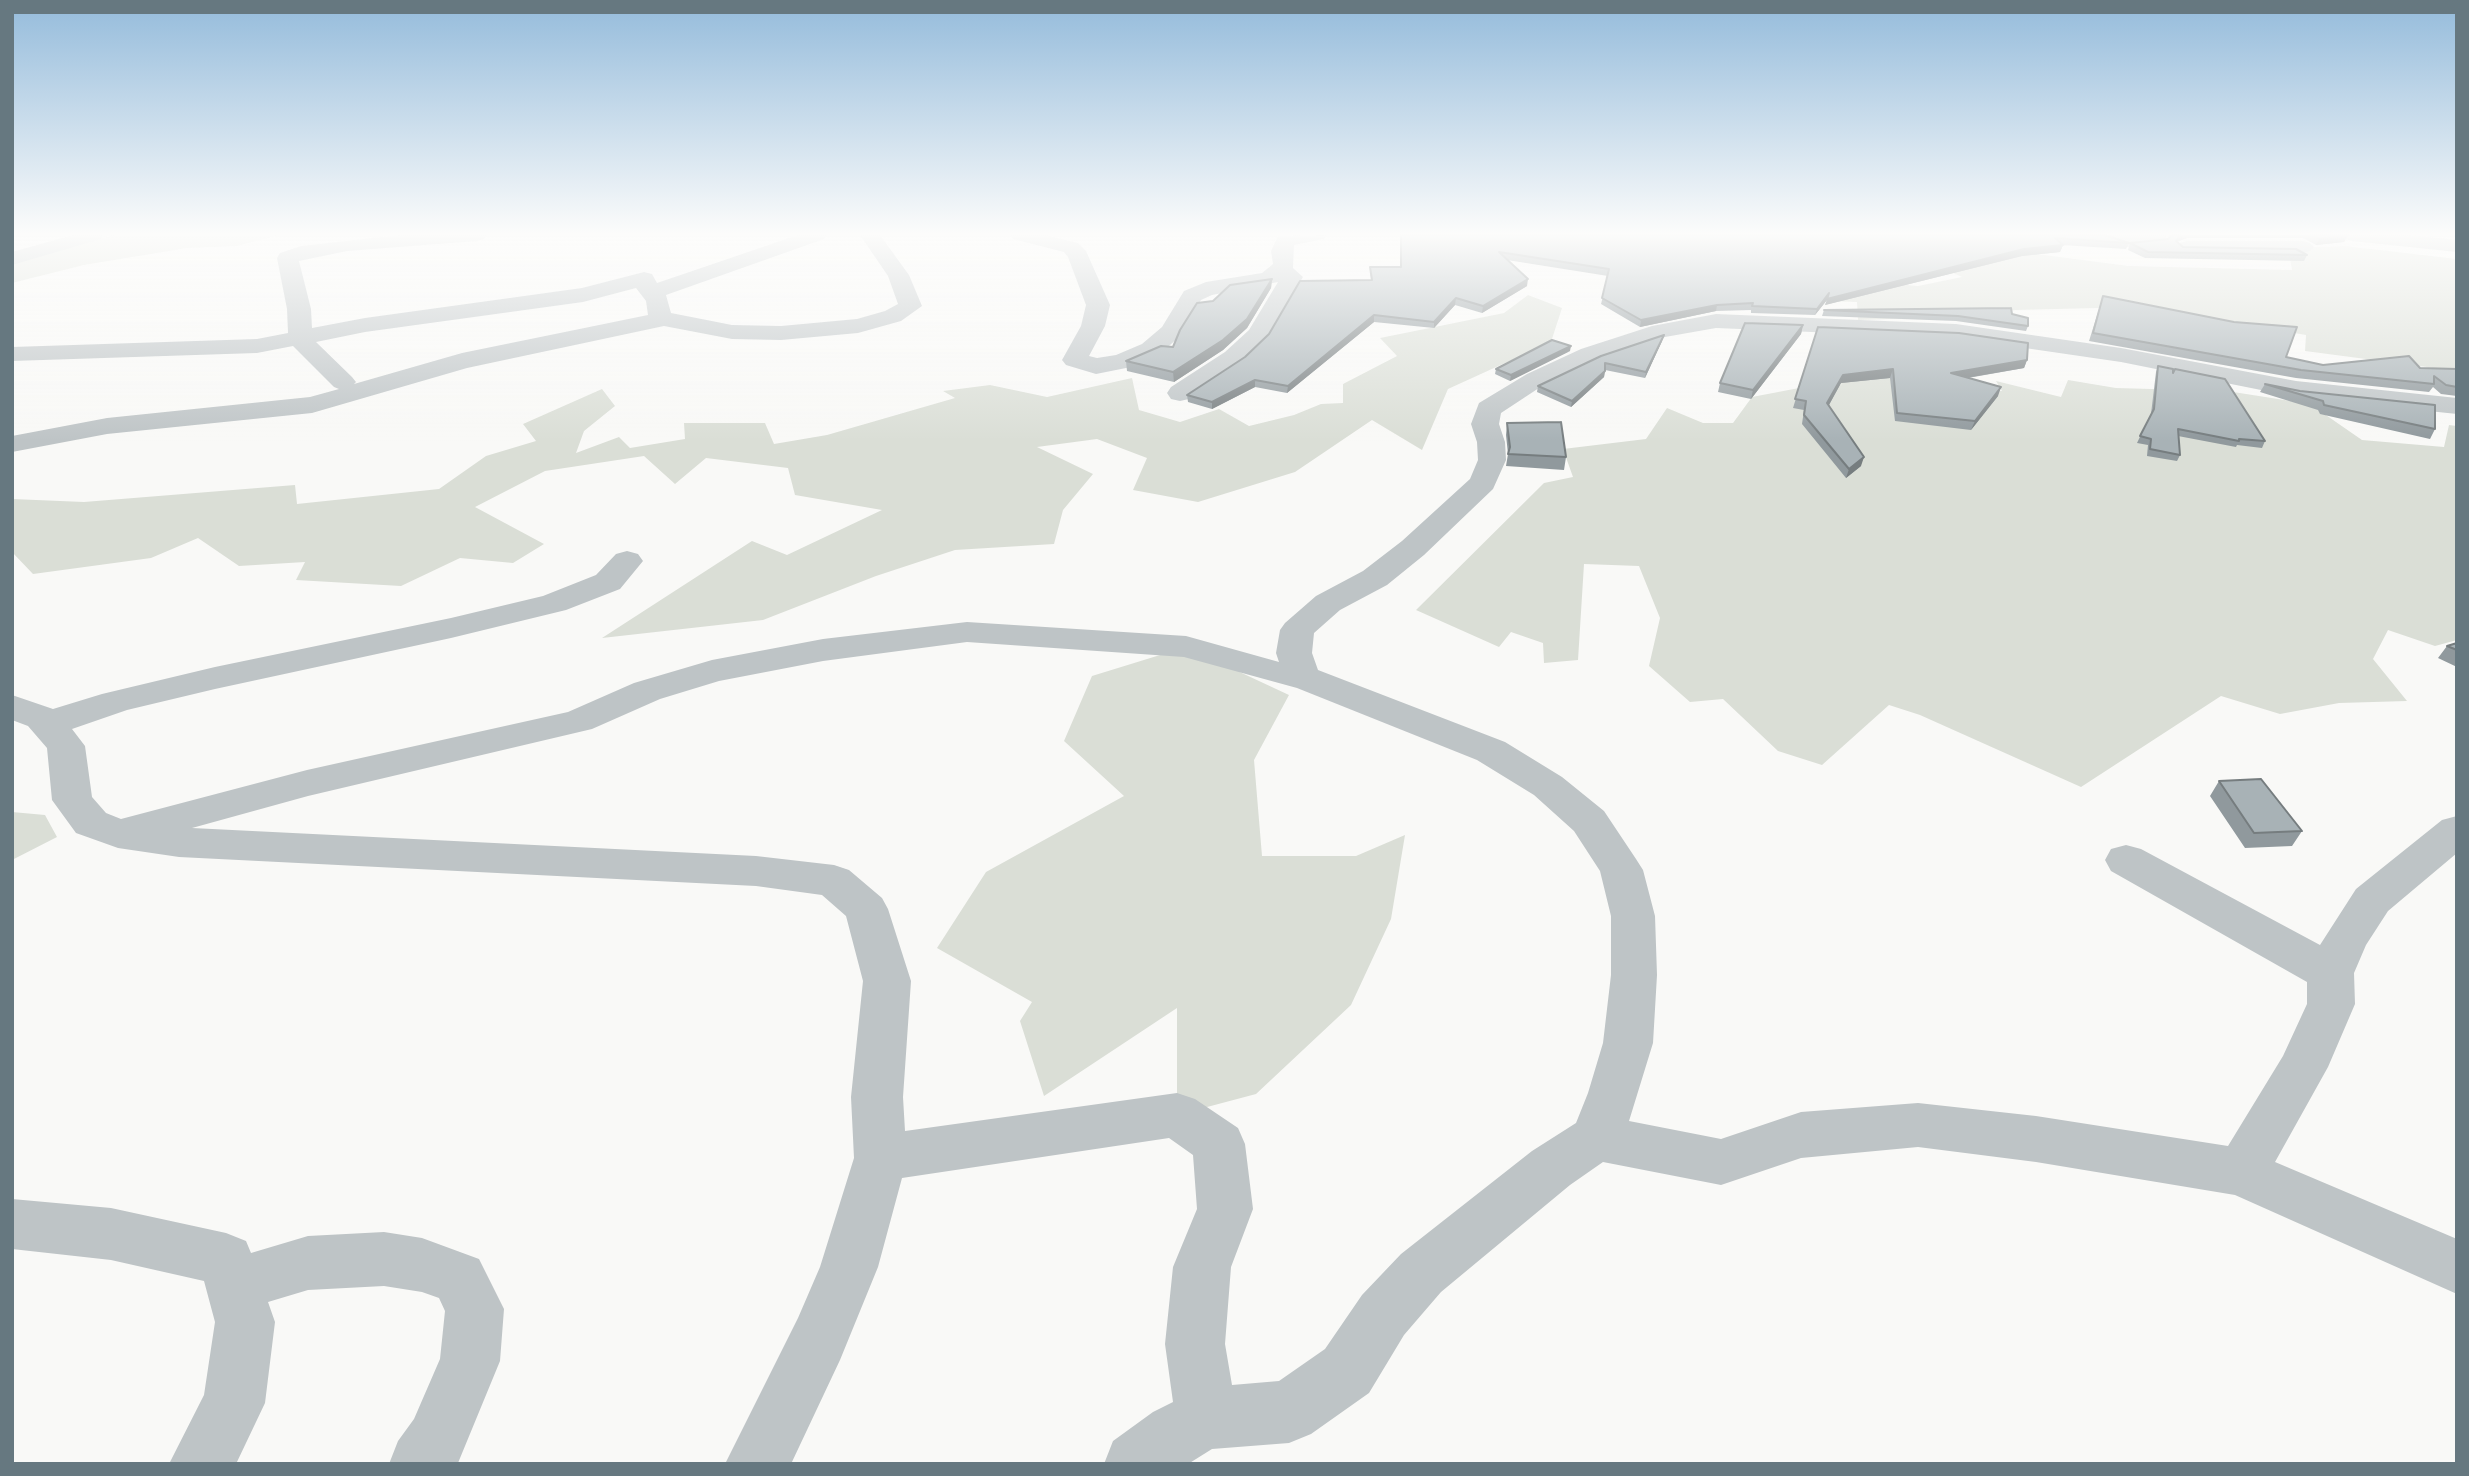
<!DOCTYPE html>
<style>
body{margin:0}
#map{position:relative;width:2469px;height:1476px;overflow:hidden;background:#f9f9f7;font-family:"Work Sans",sans-serif}
canvas{display:block}
.frame{position:absolute;inset:0;border:14px solid #667880;pointer-events:none}
</style>
<div id="map">
<canvas width="2469" height="1476"></canvas>
<div class="frame"></div>
</div>
<script>
const c = document.querySelector('canvas').getContext('2d');
c.lineJoin = 'round';
function paint(path, color) {
  c.fillStyle = color;
  c.fill(path, 'evenodd');
}
function toPath(rows) {
  const path = new Path2D();
  for (const r of rows) {
    path.moveTo(r[0], r[1]);
    for (let i = 2; i < r.length; i += 2) path.lineTo(r[i], r[i + 1]);
  }
  return path;
}
function strokePath(path, color, width, dash) {
  c.strokeStyle = color;
  c.lineWidth = width;
  c.lineCap = dash ? 'butt' : 'round';
  c.setLineDash(dash || []);
  c.stroke(path);
}
paint(toPath([
 [114,235,279,235,237,246,187,248,84,265,12,283,12,263],
 [1889,245,2013,251,2129,266,2292,270,2288,248,2345,246,2457,259,2457,371,2305,351,2306,335,2140,307,2016,310,1977,316,1858,320,1857,302,1644,295,1747,270,1918,286,1962,277],
 [1528,295,1562,308,1551,342,1448,389,1422,450,1372,420,1295,472,1198,502,1133,490,1147,458,1097,439,1037,447,1093,474,1063,510,1054,544,955,550,876,576,763,620,602,638,752,541,787,555,882,510,795,495,788,468,706,458,675,484,644,456,545,471,475,507,544,544,513,563,460,558,401,586,296,580,305,562,239,566,198,538,151,558,33,574,12,552,12,499,84,502,295,485,297,504,439,489,486,456,536,441,523,424,602,389,615,406,584,431,576,453,619,437,630,448,685,439,684,423,765,423,774,444,827,435,955,398,943,391,990,385,1047,397,1132,378,1139,410,1180,422,1219,409,1249,426,1294,415,1321,404,1343,403,1343,384,1397,356,1380,338,1504,313],
 [1885,365,1910,381,2002,391,1996,381,2061,397,2068,380,2116,388,2227,391,2310,404,2362,440,2444,447,2449,425,2457,426,2457,640,2435,646,2388,630,2373,659,2407,701,2339,703,2280,714,2221,696,2081,787,1920,715,1889,705,1822,765,1778,751,1723,699,1690,702,1649,666,1660,618,1639,566,1584,564,1578,660,1544,663,1543,643,1511,632,1499,647,1416,610,1544,483,1573,477,1563,449,1646,439,1667,408,1703,423,1733,423,1752,397,1799,388,1842,385,1808,373],
 [1186,647,1289,695,1254,760,1262,856,1356,856,1405,835,1391,919,1351,1005,1256,1094,1177,1115,1177,1008,1044,1096,1020,1021,1032,1002,937,948,986,872,1124,796,1064,741,1092,676],
 [12,812,45,815,57,837,12,860]
]), '#daded6');
paint(toPath([
 [73,235,104,235,101,239,12,265,12,252,73,235],
 [400,235,487,235,484,239,477,241,347,251,299,261,311,309,312,328,365,318,582,288,644,272,652,274,657,283,798,235,827,235,824,239,666,295,671,313,732,325,781,326,857,319,885,311,898,304,888,276,860,235,880,235,909,275,922,306,901,321,858,333,781,340,732,339,664,326,467,368,312,413,107,434,12,452,12,436,107,418,310,397,339,389,334,387,293,346,257,353,12,361,12,347,257,339,288,333,287,309,277,258,280,253,301,246,400,235],
 [636,288,646,301,648,315,462,353,354,384,356,382,352,377,316,342,365,332,583,302,636,288],
 [1010,235,1045,235,1078,243,1086,251,1110,305,1105,326,1089,356,1097,358,1116,355,1142,344,1162,327,1184,291,1206,282,1262,273,1273,264,1271,251,1278,236,1327,235,1324,239,1294,245,1293,268,1303,277,1267,339,1243,362,1189,399,1180,401,1171,399,1167,393,1171,387,1225,352,1249,330,1278,282,1212,295,1201,300,1180,336,1160,354,1131,367,1096,374,1066,365,1062,360,1081,326,1086,305,1068,257,1064,252,1013,239,1010,235],
 [2101,235,2165,235,2168,239,2165,243,2158,245,2127,247,2104,239,2101,235],
 [2342,235,2409,235,2457,240,2457,252,2352,241,2345,239,2342,235],
 [2187,241,2303,241,2310,243,2314,247,2310,251,2303,253,2180,251,2176,247,2180,243,2187,241],
 [1716,314,1956,324,2121,348,2296,381,2457,398,2457,414,2296,397,2121,362,1956,338,1716,328,1665,337,1599,359,1545,384,1501,413,1499,424,1505,442,1506,460,1493,489,1424,555,1387,585,1340,610,1314,633,1312,653,1318,670,1505,742,1562,777,1604,811,1636,859,1643,870,1655,916,1657,975,1653,1043,1629,1121,1721,1139,1801,1112,1918,1103,2036,1116,2228,1146,2283,1056,2307,1004,2307,982,2111,871,2105,860,2111,849,2126,845,2141,849,2320,945,2356,889,2442,820,2457,816,2457,853,2388,911,2366,945,2354,973,2355,1004,2328,1067,2275,1162,2457,1239,2457,1294,2235,1195,2036,1162,1918,1147,1801,1158,1721,1185,1603,1162,1570,1185,1441,1292,1404,1335,1369,1393,1311,1434,1289,1443,1212,1449,1188,1464,1104,1464,1113,1441,1153,1412,1173,1402,1165,1344,1173,1267,1197,1209,1193,1155,1169,1138,902,1178,878,1267,840,1360,791,1464,725,1464,798,1318,820,1267,854,1158,851,1097,863,981,846,916,822,895,756,886,179,857,118,848,76,833,52,800,47,748,28,726,12,720,12,695,53,709,102,694,215,667,451,618,543,596,596,575,616,554,627,551,638,554,643,561,620,589,566,610,451,638,215,689,127,710,72,729,85,746,92,797,106,813,121,819,307,770,568,712,634,683,712,660,823,639,967,622,1186,636,1279,662,1276,653,1280,630,1285,623,1316,596,1363,571,1402,541,1470,479,1478,460,1477,442,1471,424,1479,403,1527,374,1581,349,1652,326,1716,314],
 [967,642,1184,657,1297,688,1477,760,1534,795,1574,831,1600,871,1611,916,1611,975,1603,1043,1588,1093,1576,1123,1532,1151,1401,1254,1362,1295,1325,1349,1279,1381,1232,1385,1225,1344,1231,1267,1253,1209,1245,1144,1238,1128,1195,1099,1177,1093,905,1131,903,1097,911,981,888,909,882,898,849,870,834,865,756,856,192,828,308,796,592,729,660,699,719,681,823,661,967,642],
 [12,1199,111,1208,226,1233,246,1241,251,1253,308,1236,384,1232,422,1238,479,1259,504,1309,500,1361,458,1463,389,1464,398,1441,414,1419,440,1359,445,1311,439,1298,422,1292,384,1286,308,1290,268,1302,275,1322,265,1403,236,1464,169,1464,204,1395,215,1322,204,1281,111,1260,12,1249,12,1199]
]), '#bec4c6');
paint(toPath([
 [1400,235,2105,235,2129,243,2126,249,2062,245,2063,245,2060,252,2022,256,1825,305,1827,300,1815,315,1751,313,1751,310,1716,311,1640,327,1601,304,1608,276,1507,260,1527,286,1482,313,1455,305,1434,328,1374,322,1287,393,1255,387,1212,409,1188,402,1187,395,1371,280,1370,267,1401,267],
 [2168,235,2348,235,2344,242,2316,245,2303,238,2187,238,2177,242,2183,247,2307,255,2304,261,2145,258,2128,250,2130,243,2168,239,2170,238],
 [1272,279,1271,288,1247,328,1223,350,1174,382,1127,371,1126,361,1173,347],
 [2103,296,2286,357,2323,365,2457,369,2457,396,2441,394,2433,387,2429,392,2296,378,2089,341],
 [1824,310,2012,314,2028,326,2026,331,1956,321,1822,316],
 [1803,325,1801,334,1751,399,1718,392,1720,383],
 [1818,327,2027,360,2024,368,1968,378,1998,396,1971,430,1895,421,1890,378,1841,383,1829,405,1861,466,1846,478,1802,424,1804,410,1793,408],
 [1662,341,1645,378,1605,370,1604,377,1571,407,1537,392,1538,386],
 [1570,351,1510,381,1495,374,1496,369],
 [2158,366,2173,373,2265,441,2262,448,2237,445,2236,447,2178,436,2180,455,2177,461,2147,456,2148,445,2137,443,2151,414,2156,372],
 [2265,384,2435,429,2430,439,2320,414,2318,410,2260,392],
 [1507,423,1566,457,1564,470,1506,466,1508,454,1506,435],
 [2457,643,2457,667,2438,658,2447,646],
 [2219,781,2302,831,2292,846,2245,848,2210,796]
]), '#90999d');
paint(toPath([
 [2181,235,2189,235,2187,238,2178,241,2173,247,2176,241],
 [2348,235,2344,242,2316,245,2319,239],
 [2063,245,2060,252,2022,256,1825,305,1827,300,1815,315,1817,309,1829,293,2024,249],
 [1272,279,1271,288,1247,328,1223,350,1174,382,1173,372],
 [1528,279,1527,286,1482,313,1483,306],
 [1456,298,1455,305,1434,328,1434,322],
 [1717,305,1716,311,1640,327,1641,320],
 [1374,315,1374,322,1287,393,1288,386],
 [1803,325,1801,334,1751,399,1753,390],
 [1664,335,1662,341,1645,378,1646,372],
 [1571,346,1570,351,1510,381,1511,375],
 [2027,360,2024,368,1948,381,1951,373],
 [1893,369,1890,378,1841,383,1825,412,1827,403,1843,375],
 [1605,371,1604,377,1571,407,1572,401],
 [1255,380,1255,387,1212,409,1212,402],
 [2001,387,1998,396,1971,430,1975,421],
 [1864,457,1861,466,1846,478,1849,469]
]), '#767d7f');
const building = toPath([
 [1401,235,2105,235,2129,243,2055,238,2063,245,2024,249,1827,299,1829,293,1817,309,1752,306,1753,303,1717,305,1641,320,1602,298,1609,269,1499,252,1528,279,1483,306,1456,298,1434,322,1374,315,1288,386,1255,380,1212,402,1187,395,1245,357,1269,334,1300,281,1372,280,1370,267,1401,267,1401,235],
 [2172,235,2181,235,2176,241,2183,247,2296,249,2307,255,2148,252,2130,243,2168,239,2172,235],
 [2311,235,2348,235,2319,239,2311,235],
 [1272,279,1247,319,1223,340,1173,372,1126,361,1161,346,1173,347,1180,330,1197,303,1213,301,1230,285,1272,279],
 [2103,296,2234,322,2297,327,2286,357,2323,365,2409,356,2420,368,2457,369,2457,387,2446,385,2434,376,2434,384,2301,370,2093,333,2103,296],
 [2011,308,2012,314,2028,318,2028,326,1958,316,1824,310,2011,308],
 [1745,323,1803,325,1753,390,1720,383,1745,323],
 [1818,327,1959,333,2028,343,2027,360,1951,373,2001,387,1975,421,1897,413,1893,369,1843,375,1827,403,1864,457,1849,469,1804,415,1806,401,1795,399,1818,327],
 [1664,335,1646,372,1605,363,1605,371,1572,401,1538,386,1601,356,1664,335],
 [1552,340,1571,346,1511,375,1496,369,1552,340],
 [2158,366,2173,369,2173,373,2175,369,2225,379,2265,441,2239,439,2239,441,2178,429,2180,455,2150,449,2151,439,2140,436,2154,409,2158,366],
 [2265,384,2300,391,2435,405,2435,429,2324,405,2323,401,2265,384],
 [1561,422,1566,457,1508,454,1510,447,1507,423,1561,422],
 [2457,643,2457,650,2447,646,2457,643],
 [2261,779,2302,831,2254,833,2219,781,2261,779]
]);
paint(building, '#a8b2b6');
strokePath(building, '#767d7f', 2);
const sky = c.createLinearGradient(0, 0, 0, 441);
sky.addColorStop(0, '#94bbdb');
sky.addColorStop(0.53, '#fcfcfb');
sky.addColorStop(1, '#fcfcfb00');
c.fillStyle = sky;
c.fillRect(0, 0, 2469, 441);
</script>
